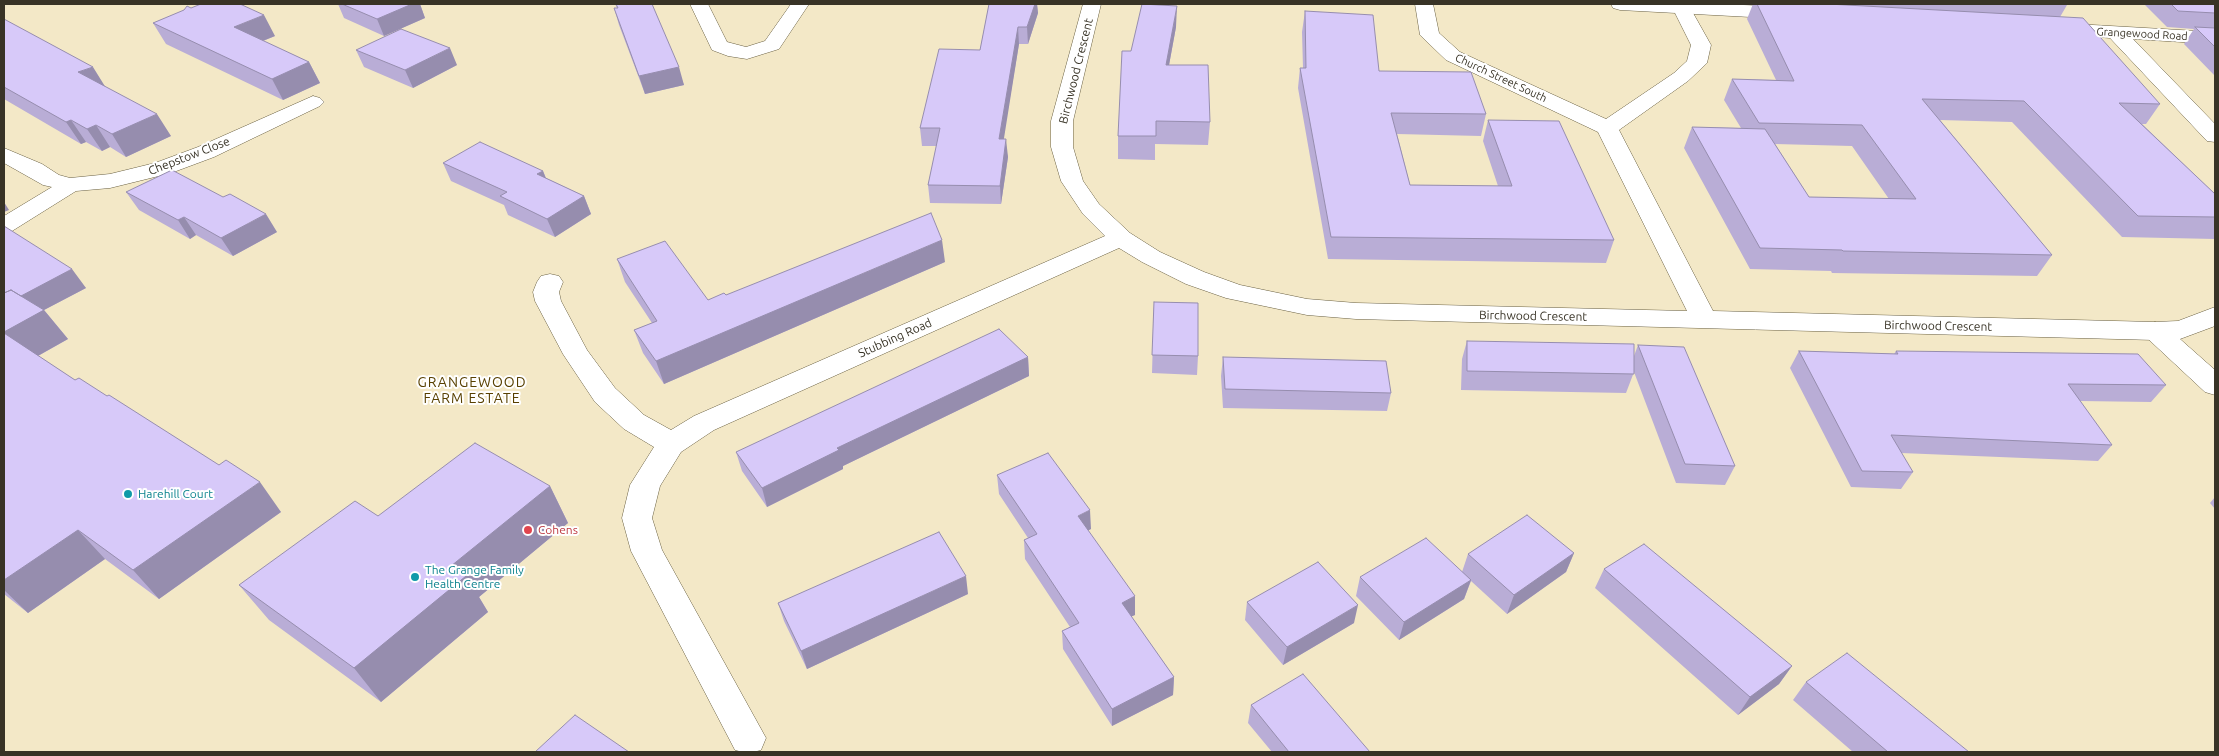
<!DOCTYPE html>
<style>
body{margin:0}
#map{position:relative;width:2219px;height:756px;overflow:hidden;background:#f3e8c7;font-family:Ubuntu,sans-serif}
canvas{display:block}
.frame{position:absolute;inset:0;border:5px solid #383326;pointer-events:none}
</style>
<div id="map">
<canvas width="2219" height="756"></canvas>
<div class="frame"></div>
</div>
<script>
const c = document.querySelector('canvas').getContext('2d');
c.lineJoin = 'round';
function toPath(rows) {
  const path = new Path2D();
  for (const r of rows) {
    path.moveTo(r[0], r[1]);
    for (let i = 2; i < r.length; i += 2) path.lineTo(r[i], r[i + 1]);
  }
  return path;
}
function strokePath(path, color, width, dash) {
  c.strokeStyle = color;
  c.lineWidth = width;
  c.lineCap = dash ? 'butt' : 'round';
  c.setLineDash(dash || []);
  c.stroke(path);
}
function paint(path, color) {
  c.fillStyle = color;
  c.fill(path, 'evenodd');
}
function write(font, color, halo, rows, align = 'center') {
  c.font = font + ' Ubuntu,sans-serif';
  c.lineWidth = 4;
  c.setLineDash([]);
  c.textBaseline = 'middle';
  c.strokeStyle = halo;
  c.fillStyle = color;
  for (const [text, x, y, turn = 0] of rows) {
    c.save();
    c.translate(x, y);
    c.rotate((+turn || 0) * Math.PI / 180);
    c.textAlign = isNaN(turn) ? turn : align;
    if (halo) c.strokeText(text, 0, 0);
    c.fillText(text, 0, 0);
    c.restore();
  }
}
const minor = toPath([
 [690,4,708,4,727,42,746,47,765,41,791,4,809,4,779,49,747,59,728,56,712,50,690,4],
 [1083,4,1101,4,1073,121,1073,147,1083,181,1099,204,1130,233,1160,252,1204,272,1240,285,1307,299,1356,303,1687,311,1598,132,1446,60,1420,35,1415,4,1433,4,1439,33,1460,52,1606,119,1674,73,1687,61,1691,45,1672,7,1674,4,1688,4,1711,45,1707,63,1688,81,1619,130,1713,311,2155,322,2164,325,2168,331,2164,337,2155,340,1356,319,1307,315,1226,298,1186,284,1142,262,1119,248,714,430,681,452,660,486,652,518,662,550,766,738,761,750,753,752,743,752,735,750,631,551,622,518,630,485,654,447,624,429,595,402,563,354,535,301,533,292,537,282,541,276,550,274,559,276,563,282,559,292,561,301,587,350,615,388,644,415,671,430,694,416,1105,236,1083,214,1061,181,1051,147,1051,121,1083,4],
 [313,96,320,98,324,102,320,106,214,157,171,173,110,188,76,191,12,231,4,233,4,216,52,187,43,185,4,163,4,148,42,164,59,175,70,178,110,174,155,163,198,147,313,96]
]);
const tertiary = toPath([
 [1611,4,1721,4,1788,7,1795,9,1797,13,1795,17,1788,19,1620,10,1613,8,1611,4],
 [2058,23,2215,32,2215,44,2133,39,2215,124,2215,142,2207,141,2110,38,2051,33,2048,29,2051,25,2058,23],
 [2215,307,2215,326,2180,339,2215,370,2215,395,2205,392,2146,337,2142,331,2146,325,2155,322,2178,321,2215,307]
]);
strokePath(minor, '#6a6143', 1);
strokePath(tertiary, '#6a6143', 1);
paint(minor, '#fff');
paint(tertiary, '#fff');
paint(toPath([
 [338,4,420,4,425,18,384,36,344,18],
 [615,4,652,4,684,85,645,94,619,25,614,8,617,8],
 [989,4,1037,4,1038,13,1028,44,1019,44,1003,139,1008,157,1001,204,930,203,928,185,937,146,922,146,920,128,980,50],
 [1744,4,2066,4,2067,5,2060,17,2160,104,2146,124,2142,124,2215,194,2215,239,2122,237,2012,122,1940,120,2052,255,2037,276,1832,273,1831,271,1750,269,1684,148,1692,127,1741,128,1724,100,1732,79,1776,80,1747,19,1753,4],
 [1775,144,1852,146,1889,199,1809,197],
 [2144,4,2215,4,2215,76,2184,44,2194,29,2167,27],
 [191,8,275,36,263,41,309,62,320,83,283,100,166,44,153,23],
 [1305,11,1379,71,1486,114,1481,136,1397,134,1410,185,1498,186,1483,141,1488,120,1614,240,1606,263,1328,259,1298,88,1300,68,1303,68,1302,32],
 [4,19,105,87,171,136,126,157,110,147,102,151,86,142,81,144,4,99],
 [1176,27,1169,65,1210,122,1208,145,1155,144,1155,160,1118,159,1118,136,1131,51],
 [356,50,457,65,413,88,364,67],
 [443,163,543,171,546,178,584,196,591,214,555,237,508,215,504,205,451,181],
 [126,192,277,232,233,256,196,235,190,239,139,210],
 [4,226,86,288,44,310,68,339,38,356,75,380,281,512,159,599,105,559,28,613,4,594],
 [617,259,708,300,726,295,945,262,664,384,643,353,634,330,652,323,625,282],
 [1154,302,1198,356,1197,375,1152,373],
 [1467,341,1634,356,1638,345,1735,466,1725,485,1676,483,1634,372,1626,393,1461,390,1462,359],
 [1799,351,1894,354,1896,351,2166,385,2151,402,2080,401,2112,445,2098,461,1901,453,1913,472,1901,489,1851,487,1790,368],
 [1028,357,1029,376,843,466,843,469,767,507,742,471,736,452],
 [1223,357,1391,393,1387,411,1223,408,1221,376],
 [997,475,1091,529,1088,530,1135,615,1131,616,1174,677,1173,695,1112,726,1063,649,1062,631,1070,627,1025,559,1024,540,1028,538,999,494],
 [550,486,568,523,479,597,488,612,381,702,269,620,239,585,378,516],
 [2215,497,2215,509,2210,503],
 [1574,553,1566,572,1507,614,1471,581,1464,599,1399,640,1356,596,1360,577,1462,572,1468,554],
 [1604,569,1792,666,1779,684,1738,715,1595,588],
 [968,594,807,669,784,621,778,603],
 [1247,602,1354,623,1283,665,1245,620],
 [1806,682,1969,752,1853,752,1793,700],
 [1251,705,1370,752,1272,752,1248,723]
]), '#b9add6');
paint(toPath([
 [412,4,420,4,425,18,384,36,377,19],
 [1035,4,1037,4,1038,13,1028,44,1027,27],
 [1177,6,1176,27,1165,87,1166,65],
 [264,15,275,36,245,48,234,27],
 [1018,27,1019,44,1001,157,999,139],
 [450,48,457,65,413,88,405,70],
 [309,62,320,83,283,100,272,79],
 [93,67,106,88,78,72],
 [679,67,684,85,645,94,639,76],
 [157,114,171,136,126,157,112,134],
 [71,120,86,142,81,144,66,122],
 [96,125,110,147,102,151,87,129],
 [1006,139,1008,157,1001,204,1000,186],
 [543,171,550,189,537,174],
 [584,196,591,214,555,237,547,219],
 [4,202,9,210,4,212],
 [266,214,277,232,233,256,221,238],
 [184,217,196,235,190,239,178,220],
 [942,240,945,262,664,384,656,361],
 [72,269,86,288,44,310,68,339,27,362,4,334,10,301],
 [1028,357,1029,376,843,466,843,469,767,507,762,488,837,448],
 [260,482,281,512,159,599,133,570],
 [550,486,568,523,479,597,488,612,381,702,354,668,451,566],
 [1090,510,1091,529,1079,535,1078,516],
 [78,530,105,559,28,613,4,590,4,580],
 [1574,553,1566,572,1507,614,1514,595],
 [966,576,968,594,807,669,801,651],
 [1471,580,1464,599,1399,640,1404,622],
 [1135,596,1135,615,1121,621,1122,603],
 [1358,605,1354,623,1283,665,1287,647],
 [1792,666,1779,684,1738,715,1750,697],
 [1174,677,1173,695,1112,726,1112,709]
]), '#968dae');
const building = toPath([
 [201,4,240,4,264,15,234,27,309,62,272,79,153,23,184,10,187,6,191,8,201,4],
 [342,4,412,4,377,19,342,4],
 [616,4,652,4,679,67,639,76,614,8,618,8,616,4],
 [989,4,1035,4,1027,27,1018,27,999,139,1006,139,1000,186,928,185,940,128,920,128,939,49,980,50,989,4],
 [1142,4,1177,6,1166,65,1208,65,1210,122,1156,121,1156,136,1118,136,1122,51,1131,51,1142,4],
 [1757,4,1828,4,2083,18,2160,104,2119,103,2215,194,2215,217,2138,216,2024,101,1922,99,2052,255,1843,251,1842,250,1760,248,1692,127,1765,129,1809,197,1916,199,1862,125,1759,123,1732,79,1794,81,1757,4],
 [2171,4,2215,4,2215,13,2178,11,2171,4],
 [1305,11,1373,15,1379,71,1471,72,1486,114,1391,113,1410,185,1512,186,1488,120,1559,121,1614,240,1331,237,1300,68,1306,68,1305,11],
 [4,19,93,67,78,72,157,114,112,134,96,125,87,129,71,120,66,122,4,87,4,19],
 [2195,27,2215,28,2215,47,2195,27],
 [401,29,450,48,405,70,356,50,401,29],
 [480,142,543,171,537,174,584,196,547,219,500,196,507,192,443,163,480,142],
 [172,170,223,197,230,194,266,214,221,238,184,217,178,220,126,192,172,170],
 [931,213,942,240,656,361,634,330,657,321,617,259,665,241,708,300,724,293,726,295,931,213],
 [4,226,72,269,21,296,11,290,4,293,4,226],
 [11,290,44,310,4,332,4,293,11,290],
 [1154,302,1198,303,1198,356,1152,355,1154,302],
 [999,329,1028,357,837,448,839,450,762,488,736,452,999,329],
 [4,333,75,380,79,378,107,396,109,395,219,465,226,460,260,482,133,570,78,530,4,580,4,333],
 [1467,341,1634,344,1634,374,1467,371,1467,341],
 [1638,345,1684,347,1735,466,1685,464,1638,345],
 [1799,351,1898,354,1896,351,2138,354,2166,385,2068,384,2112,445,1891,435,1913,472,1862,471,1799,351],
 [1223,357,1386,361,1391,393,1225,389,1223,357],
 [475,443,550,486,451,566,466,576,354,668,239,585,355,501,378,516,475,443],
 [1048,453,1090,510,1078,516,1135,596,1122,603,1174,677,1112,709,1062,631,1079,623,1024,540,1037,534,997,475,1048,453],
 [1527,515,1574,553,1514,595,1468,554,1527,515],
 [939,532,966,576,801,651,778,603,939,532],
 [1426,538,1471,580,1404,622,1360,577,1426,538],
 [1644,544,1792,666,1750,697,1604,569,1644,544],
 [1318,562,1358,605,1287,647,1247,602,1318,562],
 [1847,653,1969,752,1888,752,1806,682,1847,653],
 [1303,674,1370,752,1289,752,1251,705,1303,674],
 [575,715,629,752,535,752,575,715]
]);
paint(building, '#d7c9f9');
strokePath(building, '#968dae', 1);
for (const [x, y, r, color] of [
 [128,494,5,"#0f9aa8"],
 [528,530,5,"#e0444e"],
 [415,577,5,"#0f9aa8"]
]) {
  const dot = new Path2D();
  dot.arc(x, y, r, 0, 2 * Math.PI);
  c.fillStyle = color;
  c.fill(dot);
  strokePath(dot, '#fff', 2);
}
write('11px', '#383326', '#fff', [
 ["Grangewood Road",2142,34,3],
 ["Church Street South",1501,78,25]
]);
write('12px', '#383326', '#fff', [
 ["Birchwood Crescent",1076,71,-76],
 ["Chepstow Close",189,156,-21],
 ["Birchwood Crescent",1533,316,1],
 ["Birchwood Crescent",1938,326,1],
 ["Stubbing Road",895,338,-24]
]);
write('12px', '#0d838f', '#fff', [
 ["Harehill Court",138,494],
 ["The Grange Family",425,570],
 ["Health Centre",425,584]
], 'left');
write('12px', '#be3a42', '#fff', [
 ["Cohens",538,530]
], 'left');
c.letterSpacing = '1px';
write('14px', '#584000', '#fff', [
 ["GRANGEWOOD",472,382],
 ["FARM ESTATE",472,398]
]);
c.letterSpacing = '0px';
</script>
